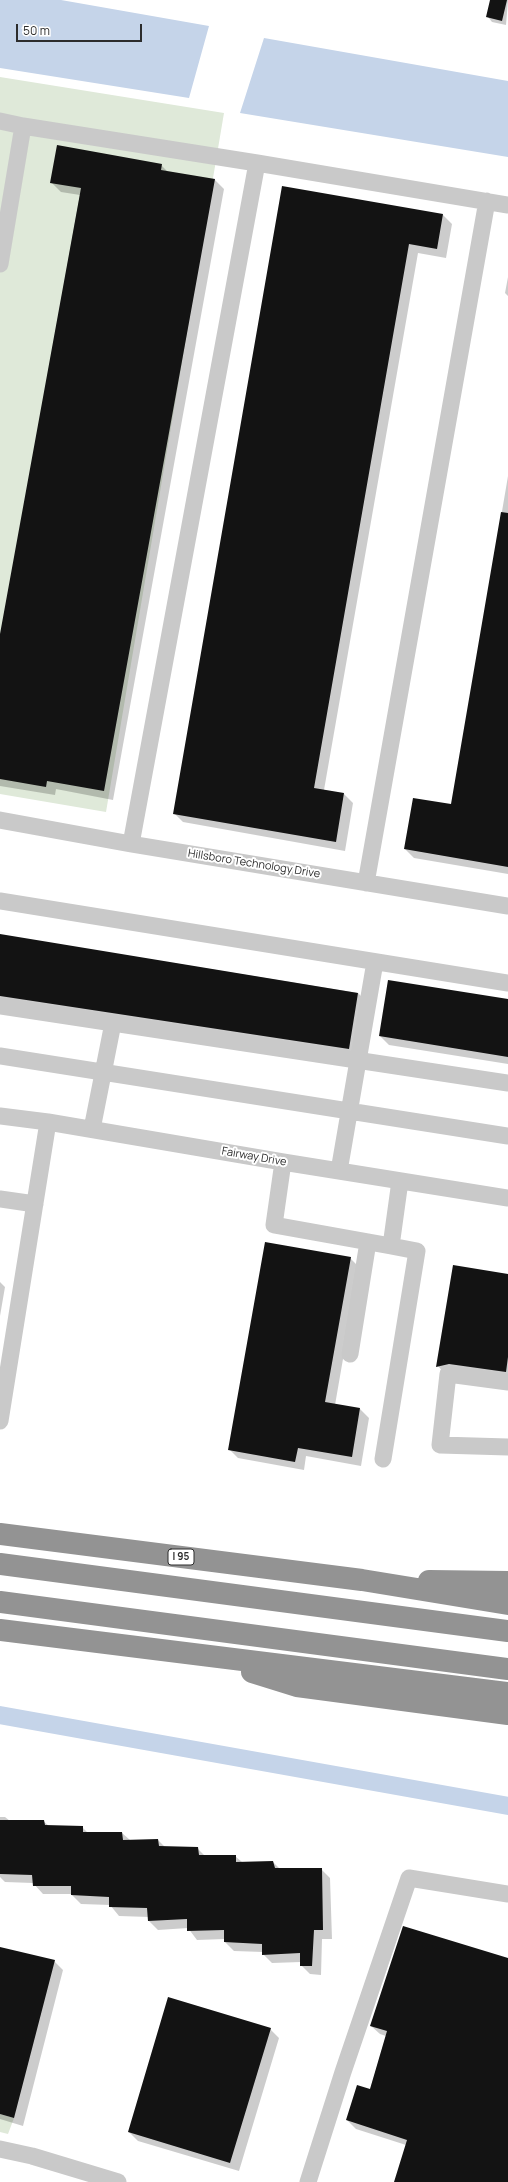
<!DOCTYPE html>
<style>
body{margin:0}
#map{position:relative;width:508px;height:2182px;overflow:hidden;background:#fff;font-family:Manrope,sans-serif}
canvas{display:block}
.scale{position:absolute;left:16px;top:24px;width:126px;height:18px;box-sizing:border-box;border:2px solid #2c2c2c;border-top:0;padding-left:5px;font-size:12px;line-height:14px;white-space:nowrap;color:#2c2c2c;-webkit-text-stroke:3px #fff;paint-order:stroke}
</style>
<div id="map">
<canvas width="508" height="2182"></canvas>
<div class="scale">50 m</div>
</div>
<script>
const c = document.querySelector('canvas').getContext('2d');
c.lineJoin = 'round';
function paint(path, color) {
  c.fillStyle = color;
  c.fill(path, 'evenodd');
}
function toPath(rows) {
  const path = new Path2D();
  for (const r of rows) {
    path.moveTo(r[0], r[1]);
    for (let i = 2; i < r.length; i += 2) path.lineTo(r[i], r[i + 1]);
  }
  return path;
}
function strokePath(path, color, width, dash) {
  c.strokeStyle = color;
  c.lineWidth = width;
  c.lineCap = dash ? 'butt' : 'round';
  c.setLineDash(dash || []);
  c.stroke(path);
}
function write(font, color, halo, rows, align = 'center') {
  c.font = font + ' Manrope,sans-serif';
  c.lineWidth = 4;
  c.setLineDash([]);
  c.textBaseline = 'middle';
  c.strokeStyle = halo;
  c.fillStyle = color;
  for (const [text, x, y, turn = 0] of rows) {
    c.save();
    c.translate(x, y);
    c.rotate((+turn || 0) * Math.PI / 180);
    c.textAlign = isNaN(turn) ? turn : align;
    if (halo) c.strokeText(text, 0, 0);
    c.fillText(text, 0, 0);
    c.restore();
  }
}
paint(toPath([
 [0,77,224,113,106,812,0,794],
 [0,2114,14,2118,8,2134,0,2132]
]), '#dfe9d9');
paint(toPath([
 [0,0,61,0,209,26,189,98,0,68],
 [264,38,508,81,508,157,240,113]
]), '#c5d4e9');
paint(toPath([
 [491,0,508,0,506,25,492,22,488,17],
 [161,165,168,172,215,180,224,189,113,800,56,789,55,795,0,786,0,640,80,195,61,192,52,183],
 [283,187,443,215,452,224,446,258,418,253,324,790,344,794,353,803,345,851,183,822,174,813],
 [508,277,508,296,505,293],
 [508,476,508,874,414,858,405,849,452,805],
 [0,935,358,993,367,1002,358,1057,0,1002],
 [508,1000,508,1064,389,1045,380,1036],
 [350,1258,359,1267,335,1405,360,1409,369,1418,361,1466,306,1456,304,1470,238,1458,229,1449],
 [508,1275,508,1379,446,1375,438,1366],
 [0,1282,5,1287,0,1316],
 [0,1817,5,1817,10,1821,43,1821,49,1826,82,1827,88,1833,122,1833,130,1840,158,1840,165,1847,197,1848,205,1856,235,1856,242,1862,273,1862,280,1869,321,1869,330,1878,332,1939,322,1939,321,1975,310,1974,301,1965,301,1962,272,1963,263,1954,263,1952,234,1951,225,1942,225,1939,197,1940,188,1928,158,1930,149,1921,149,1917,119,1916,110,1905,81,1904,71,1894,43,1894,33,1883,5,1882,0,1877],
 [0,1948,54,1961,63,1970,23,2126,0,2119],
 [508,1959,508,2182,395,2182,406,2145,356,2129,347,2120,370,2090,386,2036,380,2034,371,2026],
 [270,2029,279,2038,239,2171,138,2141,129,2132]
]), '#0003');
strokePath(toPath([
 [0,1715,508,1806]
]), '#c5d4e9', 18);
paint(toPath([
 [490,0,507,0,502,21,486,17],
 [57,145,162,164,161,170,215,179,104,791,47,781,46,787,0,779,0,634,81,188,50,183],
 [282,186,443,214,437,249,409,244,314,788,344,793,336,842,173,814],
 [501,512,508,513,508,867,404,849,413,798,451,804],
 [0,934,358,993,349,1049,0,996],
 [388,980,508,999,508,1057,379,1036],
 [265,1242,351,1257,325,1402,360,1408,352,1457,298,1448,295,1462,228,1450],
 [453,1265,508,1274,508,1357,506,1372,449,1364,436,1367],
 [0,1820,44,1820,45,1825,83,1826,83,1832,122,1832,123,1840,158,1839,159,1846,198,1847,199,1855,236,1855,236,1862,273,1861,275,1868,322,1868,323,1930,314,1930,312,1966,300,1966,300,1953,262,1955,262,1944,224,1942,224,1930,187,1931,187,1919,148,1921,147,1908,109,1907,109,1897,71,1895,71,1886,33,1886,32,1875,0,1874],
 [403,1926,508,1958,508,2182,394,2182,407,2140,346,2120,357,2085,370,2089,387,2031,370,2026],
 [0,1947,55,1960,14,2118,0,2114],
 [168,1997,271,2028,230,2163,128,2132]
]), '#131313');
strokePath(toPath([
 [0,121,23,126],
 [0,264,23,126,257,163],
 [0,820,131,844,508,906],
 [131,844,257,163,508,205],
 [366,883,487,201],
 [0,901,508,983],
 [0,1006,508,1083],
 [0,1056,508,1136],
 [0,1116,48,1122,283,1162,508,1198],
 [92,1129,113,1023],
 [283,1162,274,1225,391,1246,400,1181],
 [339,1171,375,962],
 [0,1199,35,1204],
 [350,1354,368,1242],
 [508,1382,448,1374,440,1445,508,1447],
 [0,1421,48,1122],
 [383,1459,417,1251,391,1246],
 [0,2149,32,2156,118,2182],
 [308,2182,343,2072,409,1878,508,1894]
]), '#c9c9c9', 17);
strokePath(toPath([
 [0,1534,362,1580,508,1604],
 [0,1564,508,1631],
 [429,1581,508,1582],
 [0,1602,508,1669],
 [0,1630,508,1693],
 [252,1672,297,1686,508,1714]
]), '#939393', 22);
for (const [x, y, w] of [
 [181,1557,26]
]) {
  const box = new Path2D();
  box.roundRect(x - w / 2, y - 8, w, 16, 3);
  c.fillStyle = '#fff';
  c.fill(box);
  strokePath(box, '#2c2c2c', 1);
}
write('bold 10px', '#2c2c2c', null, [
 ["I 95",181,1557]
]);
write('11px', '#2c2c2c', '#fff', [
 ["Hillsboro Technology Drive",254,864,9],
 ["Fairway Drive",254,1157,10]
]);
</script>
